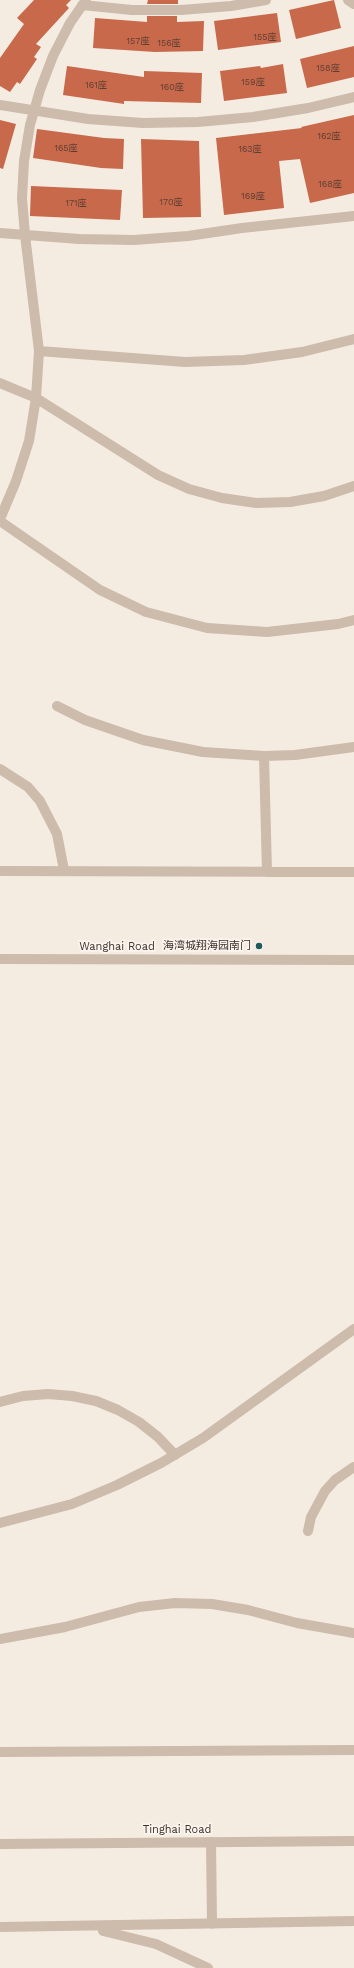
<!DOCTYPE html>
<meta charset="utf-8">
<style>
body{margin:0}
canvas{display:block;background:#f4ebe1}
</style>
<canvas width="354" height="1968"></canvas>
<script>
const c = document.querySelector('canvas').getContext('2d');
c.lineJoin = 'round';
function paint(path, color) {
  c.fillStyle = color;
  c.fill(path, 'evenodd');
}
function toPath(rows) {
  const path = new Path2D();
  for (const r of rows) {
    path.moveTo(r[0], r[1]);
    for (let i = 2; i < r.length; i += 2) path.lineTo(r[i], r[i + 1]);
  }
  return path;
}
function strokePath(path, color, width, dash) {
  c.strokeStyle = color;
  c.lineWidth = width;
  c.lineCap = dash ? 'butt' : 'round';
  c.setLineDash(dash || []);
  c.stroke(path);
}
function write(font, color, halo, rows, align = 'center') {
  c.font = font + ' "Work Sans","Noto Sans SC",sans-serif';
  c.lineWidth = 3.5;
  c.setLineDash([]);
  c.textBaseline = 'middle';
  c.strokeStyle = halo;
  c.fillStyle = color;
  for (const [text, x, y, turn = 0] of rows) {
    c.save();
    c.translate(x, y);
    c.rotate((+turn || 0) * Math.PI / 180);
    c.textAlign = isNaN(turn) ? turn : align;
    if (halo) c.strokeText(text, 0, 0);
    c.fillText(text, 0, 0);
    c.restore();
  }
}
paint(toPath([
 [34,0,71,0,66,5,69,8,36,44,41,47,34,57,37,59,20,84,17,82,10,92,0,86,0,58,24,24,17,18],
 [148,0,178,0,178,4,147,4],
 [334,0,341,28,296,39,289,10],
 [277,13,281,42,218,50,214,21],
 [147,16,177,16,177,22,204,21,203,51,155,52,93,48,95,18,147,22],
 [354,46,354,77,307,88,300,59],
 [283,64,287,93,224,101,220,71,260,66,261,68],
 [67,66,144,77,144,71,202,73,201,103,124,101,124,104,63,95],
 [354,115,354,193,310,203,300,159,279,161,284,208,224,215,216,138,302,128,301,127],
 [0,120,16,124,3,169,0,168],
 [37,129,104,138,124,139,123,169,101,168,33,158],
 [141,139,199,141,201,217,143,218],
 [31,186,122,190,120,220,30,216]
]), '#c8694b');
strokePath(toPath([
 [348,0,354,4],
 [82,5,132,10,181,10,231,6,266,0],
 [0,105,88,119,143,123,198,122,253,117,308,108,354,97],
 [0,233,79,239,134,240,188,236,242,228,354,216],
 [39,351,185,362,244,360,302,352,354,339],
 [0,383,36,398,158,475,189,489,222,498,256,503,290,502,324,496,354,486],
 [0,519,16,481,29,441,36,398,39,351,25,235,22,198,24,161,30,125,40,90,53,56,70,23,86,0],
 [0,521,100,590,146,612,207,628,267,632,338,624,354,620],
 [57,706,85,720,143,740,203,752,264,756,295,755,354,747],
 [264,756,267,872],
 [0,769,28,787,40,801,57,834,64,870],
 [0,871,354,872],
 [0,959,354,960],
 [0,1402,23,1396,48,1394,72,1396,96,1401,118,1410,139,1422,158,1437,175,1455],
 [0,1523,72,1504,117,1485,161,1463,203,1438,354,1329],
 [308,1531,311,1517,325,1491,335,1480,354,1467],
 [0,1639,65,1627,139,1607,175,1603,212,1604,248,1610,297,1623,354,1633],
 [0,1752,354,1750],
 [211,1842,212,1924],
 [0,1844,354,1841],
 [0,1927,354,1921],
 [103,1931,156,1944,208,1968]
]), '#cdbbac', 10);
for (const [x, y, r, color] of [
 [259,946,4,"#1f5a5e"]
]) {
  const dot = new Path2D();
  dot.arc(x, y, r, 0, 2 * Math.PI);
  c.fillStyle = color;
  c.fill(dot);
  strokePath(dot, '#fbf5ee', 1.5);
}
write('9px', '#5e3e33', null, [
 ["155座",265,37],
 ["157座",138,41],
 ["156座",169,43],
 ["158座",328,68],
 ["159座",253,82],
 ["161座",96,85],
 ["160座",172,87],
 ["162座",329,136],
 ["165座",66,148],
 ["163座",250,149],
 ["168座",330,184],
 ["169座",253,196],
 ["170座",171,202],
 ["171座",76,203]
]);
write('11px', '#3b302b', '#fbf5ee', [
 ["海湾城翔海园南门",251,946]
], 'right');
write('11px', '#3b302b', '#fbf5ee', [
 ["Wanghai Road",117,947],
 ["Tinghai Road",177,1830]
]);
</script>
